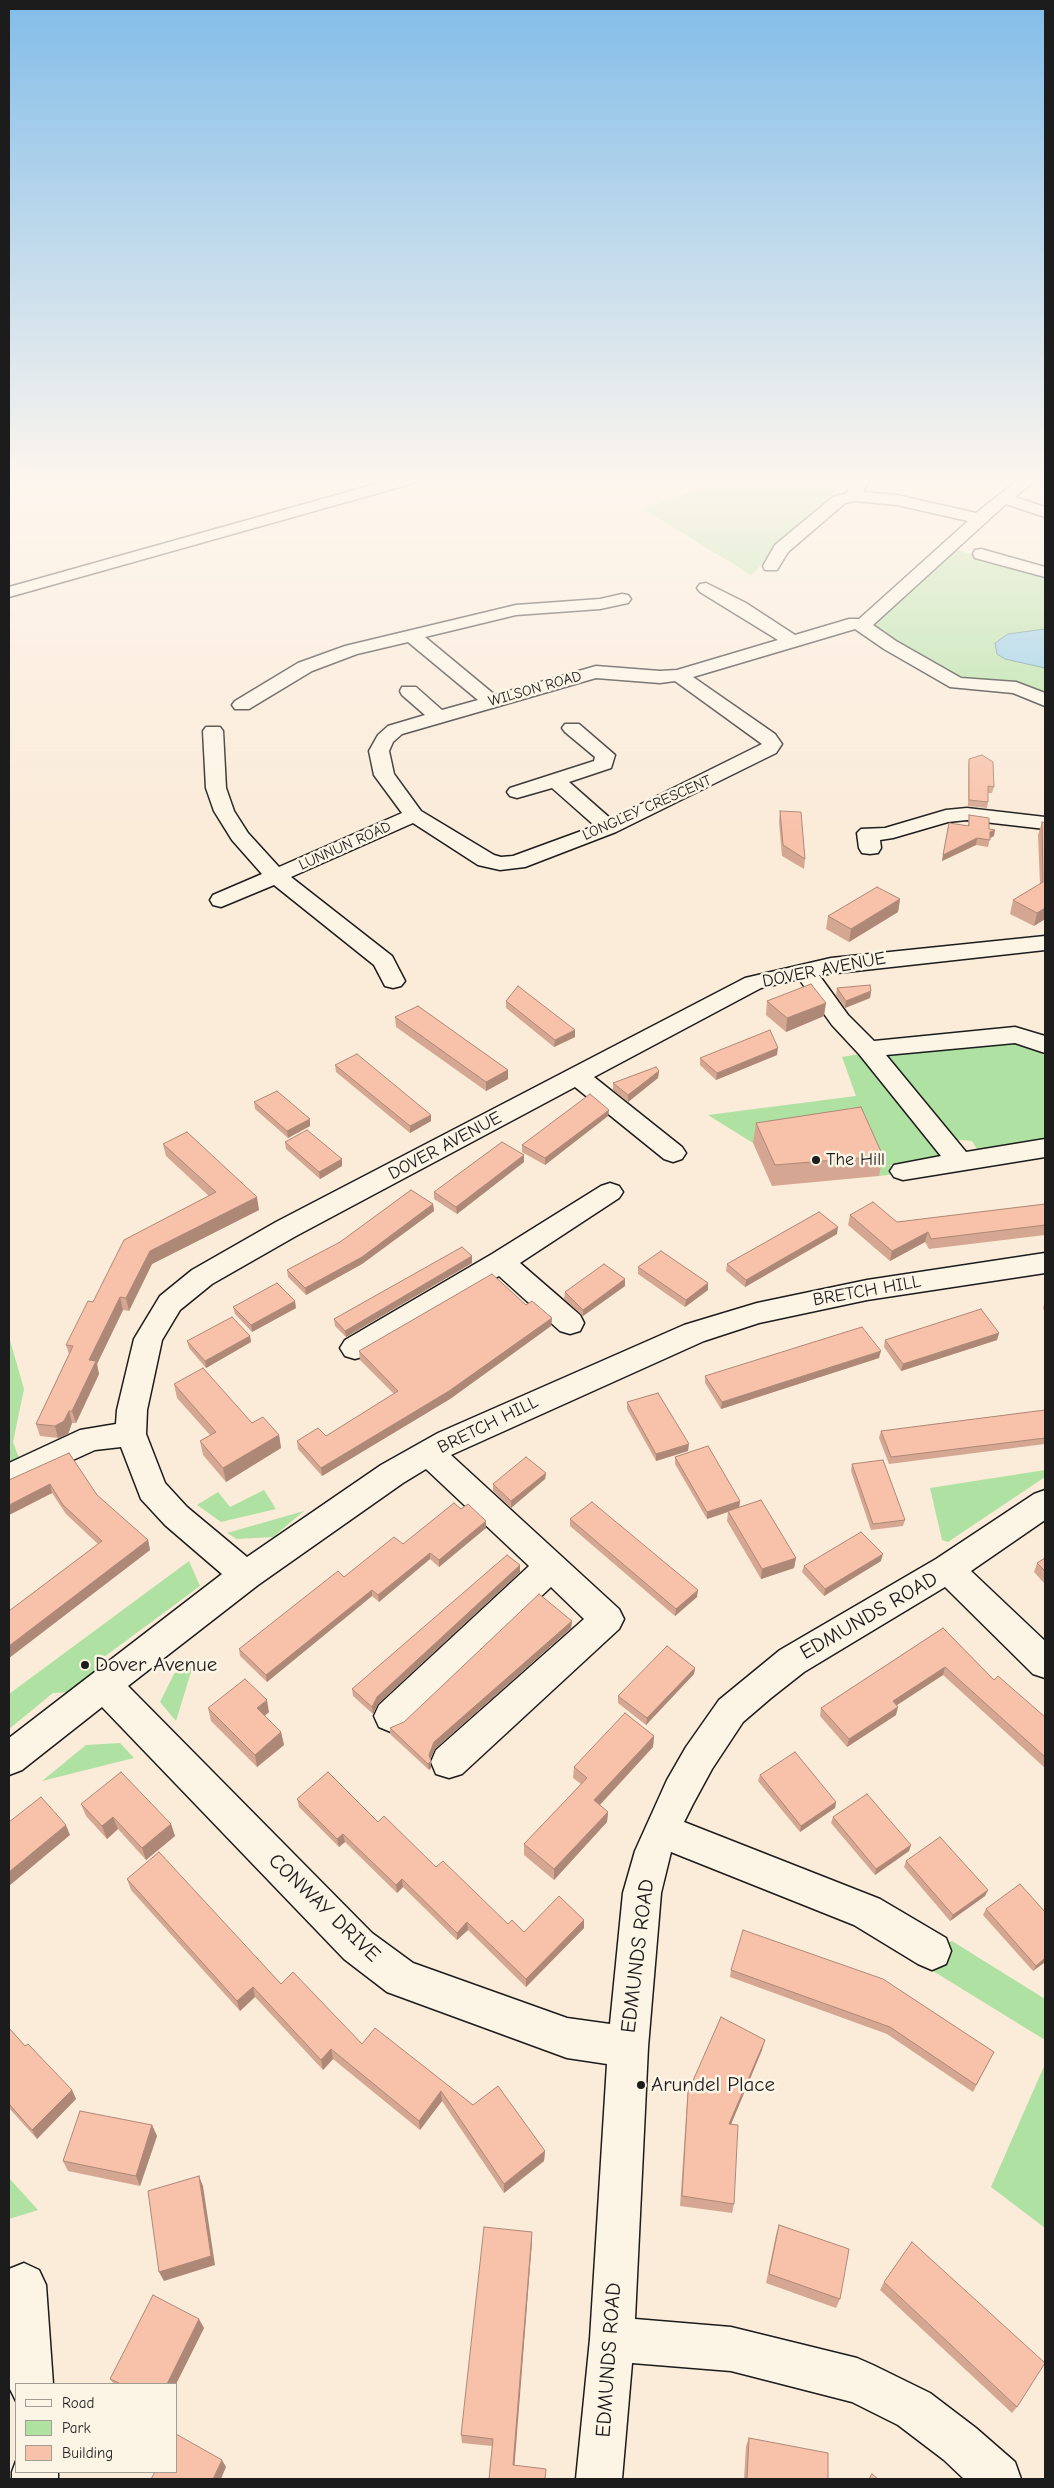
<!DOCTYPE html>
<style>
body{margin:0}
#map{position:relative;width:1054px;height:2488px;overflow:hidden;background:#fbebd9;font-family:"Comic Neue",sans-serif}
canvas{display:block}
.frame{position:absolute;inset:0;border:10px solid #1c1c1c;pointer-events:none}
.legend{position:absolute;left:15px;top:2383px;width:162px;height:90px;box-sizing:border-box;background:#fcf5e5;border:1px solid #a29e95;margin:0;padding:6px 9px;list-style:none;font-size:15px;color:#1c1c1c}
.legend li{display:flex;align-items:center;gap:10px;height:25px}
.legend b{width:25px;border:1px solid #a29e95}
</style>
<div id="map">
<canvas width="1054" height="2488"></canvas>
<div class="frame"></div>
<ul class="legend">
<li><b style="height:6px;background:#fcf5e5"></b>Road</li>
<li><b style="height:14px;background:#afe1a2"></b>Park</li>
<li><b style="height:14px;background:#f8c2aa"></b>Building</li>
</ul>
</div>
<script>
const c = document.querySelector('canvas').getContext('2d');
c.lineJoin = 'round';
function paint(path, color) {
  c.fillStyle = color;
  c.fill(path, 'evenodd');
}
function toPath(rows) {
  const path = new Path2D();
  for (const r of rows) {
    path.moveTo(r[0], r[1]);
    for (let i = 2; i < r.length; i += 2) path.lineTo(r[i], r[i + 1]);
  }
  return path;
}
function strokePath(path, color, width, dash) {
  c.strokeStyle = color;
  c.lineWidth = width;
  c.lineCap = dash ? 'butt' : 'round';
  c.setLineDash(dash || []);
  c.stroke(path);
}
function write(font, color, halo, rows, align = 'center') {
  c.font = font + ' "Comic Neue",sans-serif';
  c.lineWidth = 5;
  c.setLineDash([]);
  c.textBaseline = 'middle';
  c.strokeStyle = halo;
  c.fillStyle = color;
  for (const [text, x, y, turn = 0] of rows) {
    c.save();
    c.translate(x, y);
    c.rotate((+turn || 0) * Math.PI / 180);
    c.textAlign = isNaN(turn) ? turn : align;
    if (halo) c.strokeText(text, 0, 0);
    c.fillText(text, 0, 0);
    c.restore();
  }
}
paint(toPath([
 [725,480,846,480,751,575,643,509],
 [948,547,1045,577,1045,690,1035,694,957,683,862,625],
 [1010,1041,1023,1043,1045,1056,1045,1141,979,1152,972,1141,948,1139,878,1053],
 [865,1053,942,1157,890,1165,895,1174,879,1176,857,1127,753,1143,708,1115,856,1096,842,1057],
 [9,1337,24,1389,13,1442,19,1458,9,1467],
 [1045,1470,1045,1477,948,1542,942,1540,930,1488],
 [264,1490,276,1509,221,1522,197,1505,218,1492,230,1507],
 [304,1511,273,1537,237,1539,227,1533],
 [189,1561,200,1586,104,1657,93,1676,72,1692,53,1693,9,1729,9,1694],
 [195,1659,176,1721,160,1702,174,1674],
 [120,1743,134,1758,42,1781,86,1745],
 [952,1941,1045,1999,1045,2040,933,1971,932,1950],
 [1045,2064,1045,2228,991,2187],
 [9,2178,38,2210,9,2219]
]), '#afe1a2');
const water = toPath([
 [1045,629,1045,668,1005,659,997,654,995,643,1008,634,1045,629]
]);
paint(water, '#89caea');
strokePath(water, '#5d8498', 1);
const minor = toPath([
 [390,480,416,480,414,483,9,597,9,587,390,480],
 [851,480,869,480,863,492,897,495,976,513,1018,480,1036,480,1015,497,1045,507,1045,517,1006,504,873,625,896,641,961,678,1016,682,1045,693,1045,706,1013,693,950,687,884,649,855,629,693,677,775,734,782,744,776,753,616,832,525,867,500,870,478,865,413,823,291,877,392,956,405,981,401,986,393,988,385,986,374,965,274,885,221,907,213,905,210,900,213,895,262,874,232,840,214,811,206,788,203,731,206,727,220,727,223,731,226,788,234,811,248,833,279,867,402,813,374,775,369,751,378,735,388,726,425,715,402,695,400,691,402,687,416,687,442,710,478,700,408,642,357,654,312,671,249,709,235,709,232,705,235,701,298,663,345,646,516,605,600,599,622,594,628,595,631,599,628,603,600,609,516,615,425,637,495,695,596,666,660,671,677,670,778,640,700,592,697,588,700,584,706,583,746,603,795,635,849,619,859,619,968,521,897,505,854,501,845,503,788,552,777,570,765,570,763,566,775,545,833,497,847,493,851,480],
 [596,678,660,683,675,681,762,744,611,819,569,782,611,768,615,755,579,724,565,724,562,728,565,732,595,757,594,761,510,788,507,792,510,796,517,798,552,788,595,826,513,856,501,857,494,855,421,811,394,774,389,751,393,742,402,734,596,678],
 [981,549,1045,567,1045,577,975,558,973,554,975,550,981,549],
 [967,808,1045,817,1045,829,967,820,948,822,893,838,880,840,881,848,878,853,870,854,862,853,859,848,857,833,861,829,885,828,946,810,967,808],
 [1045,936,1045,950,819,975,848,1015,874,1041,1015,1027,1045,1036,1045,1053,1015,1043,886,1055,966,1152,1045,1139,1045,1157,903,1180,894,1177,890,1171,894,1165,941,1156,859,1054,832,1025,799,979,761,988,594,1077,682,1147,686,1153,682,1159,673,1162,664,1159,575,1087,296,1236,212,1284,180,1310,162,1340,147,1410,146,1434,165,1483,187,1507,247,1557,381,1465,438,1433,684,1325,757,1303,867,1280,1045,1253,1045,1273,867,1300,759,1323,704,1341,451,1455,619,1609,624,1619,619,1629,462,1774,449,1778,436,1774,431,1762,436,1750,584,1619,551,1587,403,1727,391,1732,379,1727,374,1716,379,1705,529,1566,426,1469,403,1483,258,1585,128,1686,372,1933,413,1963,567,2018,610,2024,623,1893,635,1851,667,1780,686,1747,719,1700,780,1650,936,1559,1034,1494,1045,1490,1045,1520,971,1571,1045,1641,1045,1678,1033,1674,945,1587,804,1672,771,1698,743,1722,712,1769,693,1804,684,1822,880,1899,946,1938,951,1951,946,1964,932,1970,918,1964,854,1925,671,1852,661,1893,648,2047,635,2319,731,2327,857,2358,873,2365,930,2393,976,2428,1015,2462,1021,2479,964,2479,944,2460,898,2425,852,2402,731,2371,632,2363,622,2479,576,2479,590,2339,607,2064,567,2058,387,1992,344,1959,102,1707,22,1770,9,1775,9,1738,222,1574,165,1525,141,1499,121,1447,95,1450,9,1489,9,1463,80,1430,116,1424,117,1410,134,1339,160,1296,192,1270,276,1222,745,978,831,958,1045,936],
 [610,1183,619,1186,623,1192,619,1198,520,1263,580,1315,584,1323,580,1331,570,1334,560,1331,499,1276,365,1356,355,1359,345,1356,340,1348,345,1340,492,1254,601,1186,610,1183],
 [24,2263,39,2270,46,2285,53,2384,16,2384,16,2401,9,2387,9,2269,24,2263],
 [16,2461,16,2472,58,2472,58,2479,12,2479,12,2472,16,2461]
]);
strokePath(minor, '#1c1c1c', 3);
paint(minor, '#fcf5e5');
paint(toPath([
 [969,759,994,787,992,793,988,793,988,802,987,808,968,806,968,765],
 [780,811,805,859,804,869,782,856,779,822],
 [969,815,989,829,994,836,990,838,988,847,976,845,942,861,949,823,968,826],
 [1042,822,1045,823,1045,919,1034,926,1010,914,1013,900,1040,884,1038,835],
 [900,899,898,912,849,942,826,929,828,916],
 [837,988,871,991,870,998,845,1008,836,995],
 [506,1001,575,1030,575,1037,554,1047,506,1008],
 [767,1001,824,1016,786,1032,766,1015],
 [395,1017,508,1070,508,1079,486,1091,396,1027],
 [777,1055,716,1080,700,1065,700,1058],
 [335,1065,431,1115,431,1121,410,1133,336,1072],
 [659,1071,658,1078,628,1102,613,1090,613,1083],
 [254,1102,310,1126,288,1138,255,1109],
 [609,1110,608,1116,545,1165,522,1152,522,1145],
 [756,1123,883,1156,879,1176,772,1186,753,1143],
 [285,1142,342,1159,342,1166,320,1179,286,1149],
 [163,1144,259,1210,152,1264,129,1311,123,1310,97,1364,99,1374,76,1423,72,1423,68,1434,58,1438,40,1436,36,1424,69,1354,66,1345,93,1302,209,1196,166,1156],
 [524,1155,524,1162,457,1214,434,1199,434,1192],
 [433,1204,434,1211,362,1264,306,1295,288,1277,287,1270],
 [1045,1204,1045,1235,929,1249,925,1242,890,1261,848,1225,850,1215,897,1222],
 [837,1234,745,1287,726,1271,727,1264],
 [472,1256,472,1263,346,1337,335,1326,334,1319],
 [638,1267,708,1290,685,1307,638,1274],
 [625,1279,625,1286,583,1316,564,1299,565,1292],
 [1045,1301,1045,1313,1043,1308],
 [526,1305,552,1318,551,1326,450,1399,322,1476,298,1449,297,1441,326,1436,394,1394,360,1360,359,1351],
 [233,1307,296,1308,252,1332,235,1314],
 [999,1333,997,1340,901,1371,884,1347,885,1340],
 [250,1336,251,1342,206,1368,189,1348,187,1341],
 [879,1358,721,1409,705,1383,705,1376],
 [174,1384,252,1423,279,1435,281,1448,226,1482,203,1455,200,1441,210,1435,177,1398],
 [627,1402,688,1451,656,1461,627,1409],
 [1045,1410,1045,1444,889,1464,879,1438,881,1431],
 [69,1453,97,1495,148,1540,150,1550,9,1658,9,1611,98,1544,66,1514,52,1493,9,1515],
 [675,1457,740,1501,739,1507,796,1558,794,1568,761,1579,727,1521,728,1512,707,1519,675,1464],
 [852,1464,905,1520,903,1526,871,1530,851,1471],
 [546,1473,545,1479,511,1508,493,1491,493,1484],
 [461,1509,486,1521,486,1528,439,1567,430,1559,379,1602,372,1596,267,1682,240,1656,239,1649,344,1577,403,1544],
 [570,1519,697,1597,675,1616,570,1526],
 [1045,1558,1045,1584,1034,1572,1037,1563],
 [881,1561,824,1596,802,1572,804,1566],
 [520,1565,520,1572,378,1704,373,1714,353,1696,352,1689],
 [572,1621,571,1628,435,1749,430,1759,431,1768,429,1770,390,1734,390,1728,404,1722],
 [943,1628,994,1680,1045,1717,1045,1768,943,1675,897,1705,896,1715,847,1747,820,1716,821,1708],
 [695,1668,694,1674,646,1725,618,1703,618,1696],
 [208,1708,269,1712,265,1716,281,1732,284,1745,257,1767,211,1721],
 [654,1736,653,1747,600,1805,608,1812,607,1822,554,1880,524,1855,524,1844,581,1784,573,1778,574,1767],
 [760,1775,836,1802,835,1808,800,1832,758,1781],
 [297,1799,378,1822,508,1924,524,1932,584,1920,584,1928,526,1987,468,1930,457,1940,403,1887,397,1893,345,1842,339,1847,299,1807],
 [81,1804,171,1824,175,1836,146,1860,118,1829,107,1839,86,1816],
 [833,1817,911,1845,909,1851,875,1875,831,1823],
 [906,1861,988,1890,985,1896,950,1921,904,1867],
 [127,1879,281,1984,362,2044,545,2151,544,2161,504,2193,442,2101,420,2130,333,2059,323,2070,255,1997,240,2011,131,1890],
 [986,1909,1045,1962,1033,1971,983,1915],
 [731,1970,994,2052,973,2092,887,2034,730,1977],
 [9,2028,25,2046,72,2090,76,2099,37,2139,9,2108],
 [762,2050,731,2124,734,2204,732,2213,680,2206,687,2102,688,2092],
 [152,2125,157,2136,140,2186,68,2171,63,2161],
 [779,2225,840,2299,836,2308,766,2283,776,2235],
 [532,2241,514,2465,489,2479,492,2446,462,2443,461,2435],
 [884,2282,1017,2407,1012,2413,880,2290],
 [204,2328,176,2384,114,2384,110,2379],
 [749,2438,828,2479,744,2479,746,2446]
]), '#d5a792');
paint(toPath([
 [995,830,994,836,988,839,990,832],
 [977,838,976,845,942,861,943,855],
 [900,899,898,912,849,942,851,929],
 [1045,908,1045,919,1034,926,1037,913],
 [871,991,870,998,845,1008,846,1001],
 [826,1003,824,1016,786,1032,787,1018],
 [575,1030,575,1037,554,1047,555,1040],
 [778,1048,777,1055,716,1080,717,1073],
 [508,1070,508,1079,486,1091,486,1082],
 [659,1071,658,1078,628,1102,628,1095],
 [609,1110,608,1116,545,1165,545,1158],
 [431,1115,431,1121,410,1133,410,1126],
 [310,1119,310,1126,288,1138,287,1131],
 [524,1155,524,1162,457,1214,456,1207],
 [342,1159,342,1166,320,1179,319,1172],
 [257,1197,259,1210,152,1264,129,1311,126,1298,150,1251],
 [433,1204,434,1211,362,1264,306,1295,305,1288],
 [838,1227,837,1234,745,1287,746,1280],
 [928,1232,925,1242,890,1261,892,1251],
 [472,1256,472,1263,346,1337,345,1331],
 [625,1279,625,1286,583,1316,583,1310],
 [708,1283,708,1290,685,1307,686,1300],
 [120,1297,123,1310,97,1364,99,1374,76,1423,72,1411,89,1360],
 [295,1301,296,1308,252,1332,251,1325],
 [552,1318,551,1326,450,1399,322,1476,321,1468],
 [999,1333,997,1340,901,1371,903,1364],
 [250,1336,251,1342,206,1368,205,1361],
 [881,1351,879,1358,721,1409,722,1402],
 [69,1411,72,1423,68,1434,58,1438,55,1426],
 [279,1435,281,1448,226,1482,223,1468],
 [689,1444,688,1451,656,1461,656,1454],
 [546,1473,545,1479,511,1508,511,1501],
 [50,1484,52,1493,9,1515,9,1505],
 [740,1501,739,1508,707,1519,707,1512],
 [486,1521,486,1528,439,1567,439,1560],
 [148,1540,150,1550,9,1658,9,1646],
 [430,1553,430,1559,379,1602,378,1595],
 [883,1554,881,1561,824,1596,825,1589],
 [796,1558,794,1568,761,1579,762,1569],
 [520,1565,520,1572,378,1704,373,1714,372,1707,377,1697],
 [372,1590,372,1596,267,1682,266,1675],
 [698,1590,697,1597,675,1616,676,1609],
 [572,1621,571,1628,435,1749,429,1761,429,1755,434,1742],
 [945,1667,943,1675,891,1709,893,1701],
 [695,1668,694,1674,646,1725,647,1718],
 [267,1700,269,1712,259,1720,257,1708],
 [898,1707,896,1715,847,1747,849,1739],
 [281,1732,284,1745,257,1767,255,1755],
 [654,1736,653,1747,594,1811,594,1800],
 [431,1761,431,1768,429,1770,428,1764],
 [836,1802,835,1808,800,1832,801,1826],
 [608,1812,607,1822,554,1880,554,1869],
 [113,1817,118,1829,107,1839,102,1826],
 [171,1824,175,1836,146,1860,142,1848],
 [66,1825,70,1835,9,1886,9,1872],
 [343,1834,345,1842,339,1847,337,1839],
 [911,1845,909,1851,875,1875,876,1869],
 [402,1879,403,1887,397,1893,396,1885],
 [988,1890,985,1896,950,1921,953,1915],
 [584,1920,584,1928,526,1987,526,1979],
 [467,1922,468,1930,457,1940,457,1933],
 [1045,1958,1045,1962,1033,1971,1036,1966],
 [253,1987,255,1997,240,2011,237,2001],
 [765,2040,762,2050,727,2134,729,2124],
 [331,2049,333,2059,323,2070,321,2060],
 [72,2090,76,2099,37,2139,32,2130],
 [441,2091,442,2101,420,2130,419,2121],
 [152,2125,157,2136,140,2186,136,2176],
 [545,2151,544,2161,504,2193,504,2184],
 [199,2176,203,2186,215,2265,164,2281,159,2272],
 [532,2232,532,2241,514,2472,513,2465],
 [199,2319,204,2328,176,2384,167,2384],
 [222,2460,226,2467,221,2479,213,2479]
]), '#ae8877');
const building = toPath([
 [982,755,993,762,994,787,988,786,988,802,969,800,969,759,982,755],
 [780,811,801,812,805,859,783,845,780,811],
 [969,815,989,818,989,829,995,830,990,832,990,840,977,838,943,855,949,823,969,826,969,815],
 [1042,822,1045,823,1045,908,1037,913,1013,900,1043,882,1042,822],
 [877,887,900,899,851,929,828,916,877,887],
 [811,984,826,1003,787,1018,767,1001,811,984],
 [870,985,871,991,846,1001,837,988,870,985],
 [518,986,575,1030,555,1040,506,1001,518,986],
 [418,1006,508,1070,486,1082,395,1017,418,1006],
 [770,1030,778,1048,717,1073,700,1058,770,1030],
 [357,1054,431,1115,410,1126,335,1065,357,1054],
 [656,1067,659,1071,628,1095,613,1083,656,1067],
 [277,1091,310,1119,287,1131,254,1102,277,1091],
 [590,1094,609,1110,545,1158,522,1145,590,1094],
 [861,1107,883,1156,775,1165,756,1123,861,1107],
 [307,1130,342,1159,319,1172,285,1142,307,1130],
 [187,1132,257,1197,150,1251,126,1298,120,1297,89,1360,96,1361,72,1411,69,1411,64,1421,55,1426,36,1424,73,1346,66,1345,88,1301,93,1302,124,1240,216,1192,163,1144,187,1132],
 [502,1142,524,1155,456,1207,434,1192,502,1142],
 [411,1190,433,1204,362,1257,305,1288,287,1270,340,1242,411,1190],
 [873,1202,897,1222,1045,1204,1045,1225,931,1239,928,1232,892,1251,850,1215,873,1202],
 [819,1212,838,1227,746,1280,727,1264,819,1212],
 [462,1247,472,1256,345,1331,334,1319,462,1247],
 [661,1251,708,1283,686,1300,638,1267,661,1251],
 [604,1264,625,1279,583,1310,565,1292,604,1264],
 [492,1274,526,1305,532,1301,552,1318,449,1391,321,1468,297,1441,318,1428,326,1436,398,1391,359,1351,492,1274],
 [277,1283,295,1301,251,1325,233,1307,277,1283],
 [981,1309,999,1333,903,1364,885,1340,981,1309],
 [232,1317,250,1336,205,1361,187,1341,232,1317],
 [862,1327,881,1351,722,1402,705,1376,862,1327],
 [203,1368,252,1423,263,1417,279,1435,223,1468,200,1441,216,1432,174,1384,203,1368],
 [658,1393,689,1444,656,1454,627,1402,658,1393],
 [1045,1410,1045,1438,891,1457,881,1431,1045,1410],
 [708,1446,740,1501,707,1512,675,1457,708,1446],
 [69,1453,97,1495,148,1540,9,1646,9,1611,102,1541,63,1505,50,1484,9,1505,9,1480,69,1453],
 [526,1457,546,1473,511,1501,493,1484,526,1457],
 [883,1460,905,1520,873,1524,852,1464,883,1460],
 [761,1500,796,1558,762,1569,728,1511,761,1500],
 [592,1502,698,1590,676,1609,570,1519,592,1502],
 [454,1503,461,1509,468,1504,486,1521,439,1560,430,1553,378,1595,372,1590,266,1675,239,1649,338,1571,344,1577,394,1537,403,1544,454,1503],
 [861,1532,883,1554,825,1589,804,1566,861,1532],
 [507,1555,520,1565,377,1697,372,1707,352,1689,507,1555],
 [1045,1558,1045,1571,1037,1563,1045,1558],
 [539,1594,572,1621,434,1742,429,1755,431,1761,428,1764,390,1728,404,1722,539,1594],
 [943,1628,994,1680,998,1676,1045,1717,1045,1757,945,1667,893,1701,898,1707,849,1739,821,1708,943,1628],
 [667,1646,695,1668,647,1718,618,1696,667,1646],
 [245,1679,267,1700,257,1708,281,1732,255,1755,208,1708,245,1679],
 [625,1713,654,1736,594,1800,608,1812,554,1869,524,1844,587,1778,574,1767,625,1713],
 [795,1752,836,1802,801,1826,760,1775,795,1752],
 [121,1772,171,1824,142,1848,113,1817,102,1826,81,1804,121,1772],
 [328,1772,378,1822,384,1816,436,1867,443,1861,508,1924,512,1920,524,1932,559,1896,584,1920,526,1979,467,1922,457,1933,402,1879,396,1885,343,1834,337,1839,297,1799,328,1772],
 [867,1794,911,1845,876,1869,833,1817,867,1794],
 [41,1797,66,1825,9,1872,9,1822,41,1797],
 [940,1837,988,1890,953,1915,906,1861,940,1837],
 [159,1852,281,1984,293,1972,362,2044,375,2028,473,2105,498,2086,545,2151,504,2184,441,2091,419,2121,331,2049,321,2060,253,1987,237,2001,127,1879,159,1852],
 [1020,1884,1045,1912,1045,1958,1036,1966,986,1909,1020,1884],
 [743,1930,883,1979,994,2052,976,2085,890,2027,731,1970,743,1930],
 [721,2017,765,2040,729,2124,738,2125,734,2204,682,2196,688,2092,721,2017],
 [9,2028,25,2046,28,2044,72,2090,32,2130,9,2104,9,2028],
 [80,2111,152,2125,136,2176,63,2161,80,2111],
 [199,2176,211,2256,159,2272,148,2191,199,2176],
 [779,2225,849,2249,840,2299,769,2274,779,2225],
 [484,2227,532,2232,513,2465,546,2469,545,2479,489,2479,493,2439,461,2435,484,2227],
 [912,2242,1045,2363,1017,2407,884,2282,912,2242],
 [153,2295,199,2319,167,2384,121,2384,110,2379,153,2295],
 [176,2434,222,2460,213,2479,151,2479,155,2472,176,2472,176,2434],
 [749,2438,828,2453,828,2479,747,2479,749,2438],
 [872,2474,878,2479,869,2479,872,2474]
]);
paint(building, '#f8c2aa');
strokePath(building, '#ae8877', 1);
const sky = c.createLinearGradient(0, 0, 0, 829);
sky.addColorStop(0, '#82bde9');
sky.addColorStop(0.58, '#fdf6ee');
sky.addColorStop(1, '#fdf6ee00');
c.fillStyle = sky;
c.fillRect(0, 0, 1054, 829);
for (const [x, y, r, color] of [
 [816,1160,5,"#1c1c1c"],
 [85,1665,5,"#1c1c1c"],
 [641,2085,5,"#1c1c1c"]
]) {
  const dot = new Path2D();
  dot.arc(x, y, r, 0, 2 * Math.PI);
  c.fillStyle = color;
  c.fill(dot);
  strokePath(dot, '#fcf5e5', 2);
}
write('15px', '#1c1c1c', '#fcf5e5', [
 ["WILSON ROAD",535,689,-16],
 ["LONGLEY CRESCENT",647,808,-24],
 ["LUNNUN ROAD",345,846,-24]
]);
write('18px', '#1c1c1c', '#fcf5e5', [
 ["DOVER AVENUE",824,970,-11],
 ["DOVER AVENUE",445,1146,-28],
 ["BRETCH HILL",867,1291,-10],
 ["BRETCH HILL",488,1425,-26]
]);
write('18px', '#1c1c1c', '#fcf5e5', [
 ["The Hill",826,1160]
], 'left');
write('21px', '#1c1c1c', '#fcf5e5', [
 ["EDMUNDS ROAD",869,1616,-30],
 ["CONWAY DRIVE",324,1908,44],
 ["EDMUNDS ROAD",638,1956,-83],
 ["EDMUNDS ROAD",609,2360,-86]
]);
write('21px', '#1c1c1c', '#fcf5e5', [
 ["Dover Avenue",95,1665],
 ["Arundel Place",651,2085]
], 'left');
</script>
